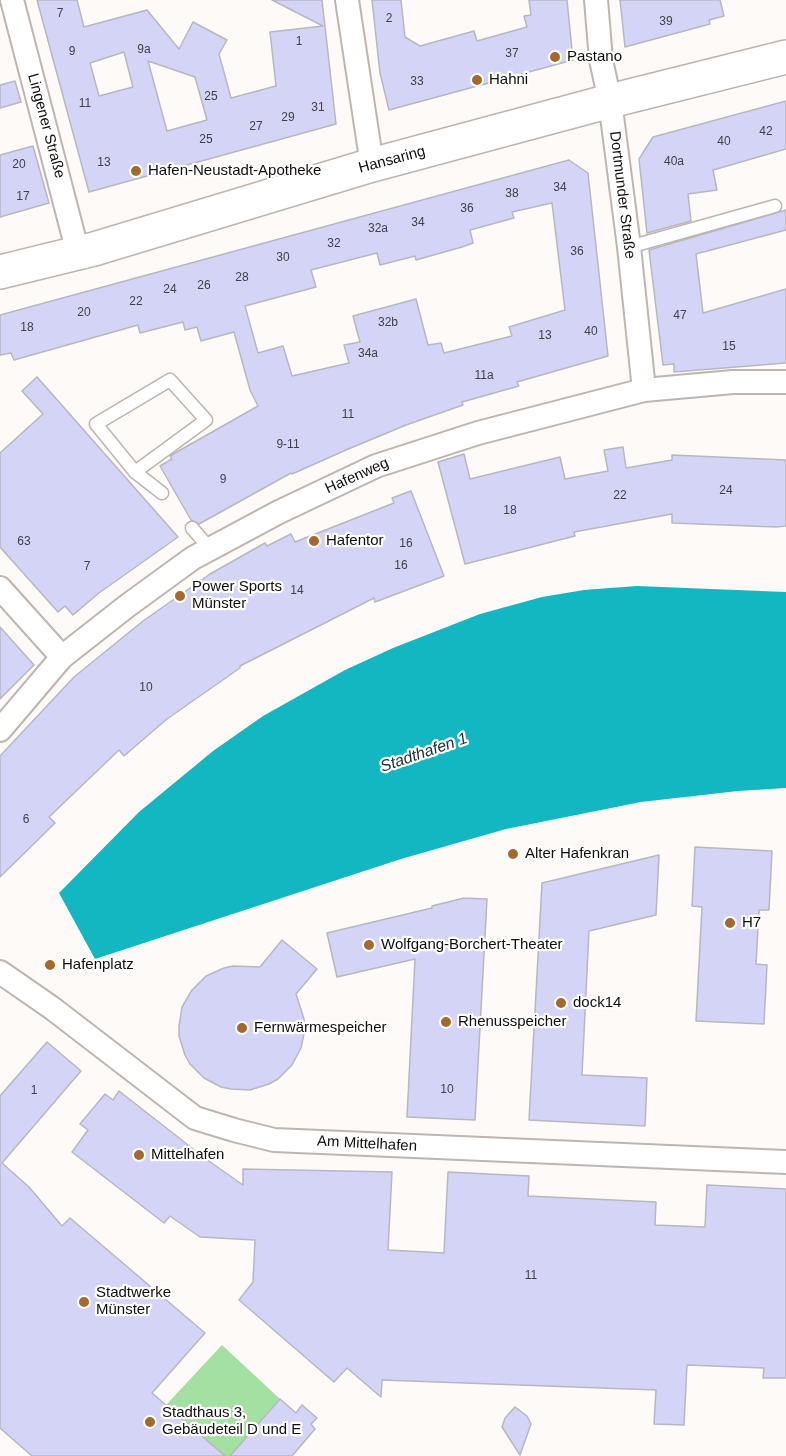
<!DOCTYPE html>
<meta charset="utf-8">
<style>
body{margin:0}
canvas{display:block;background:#fefaf8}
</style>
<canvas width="786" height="1456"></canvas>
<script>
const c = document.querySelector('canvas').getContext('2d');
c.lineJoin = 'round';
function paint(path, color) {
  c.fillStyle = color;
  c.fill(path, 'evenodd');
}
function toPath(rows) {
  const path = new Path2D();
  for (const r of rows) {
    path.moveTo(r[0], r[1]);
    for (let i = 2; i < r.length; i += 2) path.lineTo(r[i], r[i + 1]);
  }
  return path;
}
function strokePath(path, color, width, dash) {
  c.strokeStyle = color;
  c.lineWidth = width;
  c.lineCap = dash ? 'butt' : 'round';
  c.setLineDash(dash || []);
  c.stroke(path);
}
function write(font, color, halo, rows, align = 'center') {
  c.font = font + ' Helvetica,sans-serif';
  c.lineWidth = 4.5;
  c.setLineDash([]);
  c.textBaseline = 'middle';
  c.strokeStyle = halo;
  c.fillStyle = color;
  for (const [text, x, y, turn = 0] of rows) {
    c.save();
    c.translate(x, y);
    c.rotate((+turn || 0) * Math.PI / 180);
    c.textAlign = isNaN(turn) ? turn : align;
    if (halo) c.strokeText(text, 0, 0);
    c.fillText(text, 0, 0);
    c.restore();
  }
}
paint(toPath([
 [222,1345,280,1399,230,1456,224,1456,166,1405]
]), '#a3e0a2');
paint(toPath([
 [637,586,786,592,786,788,738,791,641,802,506,829,401,859,95,959,59,893,139,812,213,751,263,716,345,670,393,648,480,614,542,597,584,590]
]), '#12b7c2');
const building = toPath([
 [37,0,77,0,84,27,147,10,179,49,193,22,227,40,219,54,231,98,276,86,270,32,323,26,272,0,322,0,336,124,89,192,37,0],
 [124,52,133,87,99,96,90,63,124,52],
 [148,61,195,77,207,120,167,131,148,61],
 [372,0,401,0,405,37,420,46,474,31,477,41,527,27,524,16,531,15,529,0,567,0,573,60,389,110,380,73,372,0],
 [620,0,720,0,724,16,709,20,710,24,625,47,620,0],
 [15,81,21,102,0,108,0,85,15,81],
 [786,101,786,149,713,170,717,190,688,194,691,221,647,233,639,159,653,137,786,101],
 [33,146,49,203,0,217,0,155,33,146],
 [569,160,588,173,608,356,517,382,519,386,462,402,463,405,406,425,346,450,292,474,291,473,199,524,191,520,160,466,172,459,170,456,175,453,258,406,250,390,234,332,201,341,197,327,185,330,183,322,140,333,138,325,14,360,11,353,0,355,0,315,569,160],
 [552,203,565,310,509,327,512,336,444,353,441,343,428,345,416,299,353,316,360,342,344,345,349,363,292,376,283,346,258,353,245,306,316,287,311,270,377,253,380,265,415,256,416,260,462,247,473,243,470,230,514,218,512,212,552,203],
 [786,210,786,230,696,254,703,313,786,289,786,363,674,372,674,364,663,365,649,250,786,210],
 [37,377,178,537,99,593,73,615,65,606,58,612,0,547,0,453,43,414,22,391,37,377],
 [623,447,626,468,672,460,672,455,786,460,786,526,776,527,672,523,672,514,574,532,575,536,465,564,438,462,464,454,470,479,560,457,565,479,608,471,604,450,623,447],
 [411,491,444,576,375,602,374,598,240,666,240,668,167,719,124,756,119,750,49,817,55,823,0,877,0,756,74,677,143,621,210,574,265,543,267,546,291,534,295,542,394,503,392,498,411,491],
 [0,627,34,665,0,699,0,627],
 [695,847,772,851,769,910,759,910,756,964,767,965,764,1024,696,1021,702,907,692,906,695,847],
 [659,855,656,915,589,931,582,1075,647,1078,645,1126,529,1120,542,883,659,855],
 [464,898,487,899,475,1120,407,1117,415,959,337,977,327,933,432,908,432,906,464,898],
 [282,940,317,969,296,994,304,1019,305,1029,301,1048,292,1065,278,1079,269,1084,250,1090,231,1089,221,1087,204,1078,190,1064,185,1055,179,1036,179,1026,182,1007,192,990,206,976,224,968,233,966,260,967,282,940],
 [47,1042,81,1071,2,1163,29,1187,62,1226,70,1218,205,1333,152,1393,225,1456,32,1456,0,1428,0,1096,47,1042],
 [119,1091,206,1159,243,1185,243,1169,392,1172,388,1250,444,1253,448,1172,529,1176,528,1196,656,1202,655,1225,705,1227,707,1185,786,1189,786,1378,763,1378,764,1368,687,1365,684,1425,654,1424,656,1390,382,1380,381,1397,347,1368,334,1382,239,1300,253,1282,255,1240,200,1237,170,1216,164,1223,72,1152,88,1130,80,1124,105,1094,113,1100,119,1091],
 [280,1399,296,1413,302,1405,317,1418,311,1424,315,1429,292,1456,230,1456,280,1399],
 [515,1407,527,1416,531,1424,520,1455,502,1427,505,1418,515,1407]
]);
paint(building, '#d4d4f7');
strokePath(building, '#b7b7c1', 1.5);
const service = toPath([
 [629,247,775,206],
 [135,472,206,420,170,380,96,424,135,472,162,493],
 [192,528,210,549]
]);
const minor = toPath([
 [12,0,78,253],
 [347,0,372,165],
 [596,0,601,60,610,101,629,247,644,390],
 [0,588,62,657],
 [0,730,62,657,127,606,193,558,279,512,376,466,478,433,644,390,733,382,786,382],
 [0,972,52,1008,195,1118,234,1130,274,1140,786,1162]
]);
const secondary = toPath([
 [0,272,94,249,372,165,610,101,786,57]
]);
strokePath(service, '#beb5ae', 15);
strokePath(minor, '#beb5ae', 26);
strokePath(secondary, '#beb5ae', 36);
strokePath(service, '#fff', 12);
strokePath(minor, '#fff', 22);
strokePath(secondary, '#fff', 33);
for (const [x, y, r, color] of [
 [555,57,6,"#a5692c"],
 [477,80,6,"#a5692c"],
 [136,171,6,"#a5692c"],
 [314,541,6,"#a5692c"],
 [180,596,6,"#a5692c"],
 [513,854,6,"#a5692c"],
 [730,923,6,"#a5692c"],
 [369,945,6,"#a5692c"],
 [50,965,6,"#a5692c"],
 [561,1003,6,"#a5692c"],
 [446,1022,6,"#a5692c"],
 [242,1028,6,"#a5692c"],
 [139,1155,6,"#a5692c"],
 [84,1302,6,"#a5692c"],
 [150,1422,6,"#a5692c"]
]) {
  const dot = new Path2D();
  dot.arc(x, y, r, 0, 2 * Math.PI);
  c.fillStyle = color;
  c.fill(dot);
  strokePath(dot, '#fff', 2);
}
write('12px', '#424048', null, [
 ["7",60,14],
 ["2",389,19],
 ["39",666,22],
 ["1",299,42],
 ["9a",144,50],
 ["9",72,52],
 ["37",512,54],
 ["33",417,82],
 ["25",211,97],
 ["11",85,104],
 ["31",318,108],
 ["29",288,118],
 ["27",256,127],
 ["42",766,132],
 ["25",206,140],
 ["40",724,142],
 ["40a",674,162],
 ["13",104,163],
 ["20",19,165],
 ["34",560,188],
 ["38",512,194],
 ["17",23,197],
 ["36",467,209],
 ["34",418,223],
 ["32a",378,229],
 ["32",334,244],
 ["36",577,252],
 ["30",283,258],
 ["28",242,278],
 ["26",204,286],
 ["24",170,290],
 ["22",136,302],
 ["20",84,313],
 ["47",680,316],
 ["32b",388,323],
 ["18",27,328],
 ["40",591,332],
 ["13",545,336],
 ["15",729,347],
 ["34a",368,354],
 ["11a",484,376],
 ["11",348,415],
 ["9-11",288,445],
 ["9",223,480],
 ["24",726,491],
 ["22",620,496],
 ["18",510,511],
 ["63",24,542],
 ["16",406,544],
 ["16",401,566],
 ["7",87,567],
 ["14",297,591],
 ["10",146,688],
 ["6",26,820],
 ["10",447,1090],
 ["1",34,1091],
 ["11",531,1276]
]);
write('15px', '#120f0d', '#fff', [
 ["Pastano",567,57],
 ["Hahni",489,80],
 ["Hafen-Neustadt-Apotheke",148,171],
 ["Hafentor",326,541],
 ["Power Sports",192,587],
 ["Münster",192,604],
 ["Alter Hafenkran",525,854],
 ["H7",742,923],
 ["Wolfgang-Borchert-Theater",381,945],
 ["Hafenplatz",62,965],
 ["dock14",573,1003],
 ["Rhenusspeicher",458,1022],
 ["Fernwärmespeicher",254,1028],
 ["Mittelhafen",151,1155],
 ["Stadtwerke",96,1293],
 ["Münster",96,1310],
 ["Stadthaus 3,",162,1413],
 ["Gebäudeteil D und E",162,1430]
], 'left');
write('15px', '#120f0d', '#fff', [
 ["Lingener Straße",46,126,75],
 ["Hansaring",392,160,-15],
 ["Dortmunder Straße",622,195,83],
 ["Hafenweg",357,476,-24],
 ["Am Mittelhafen",367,1144,3]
]);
write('italic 16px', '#183032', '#fff', [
 ["Stadthafen 1",424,753,-19]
]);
</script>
